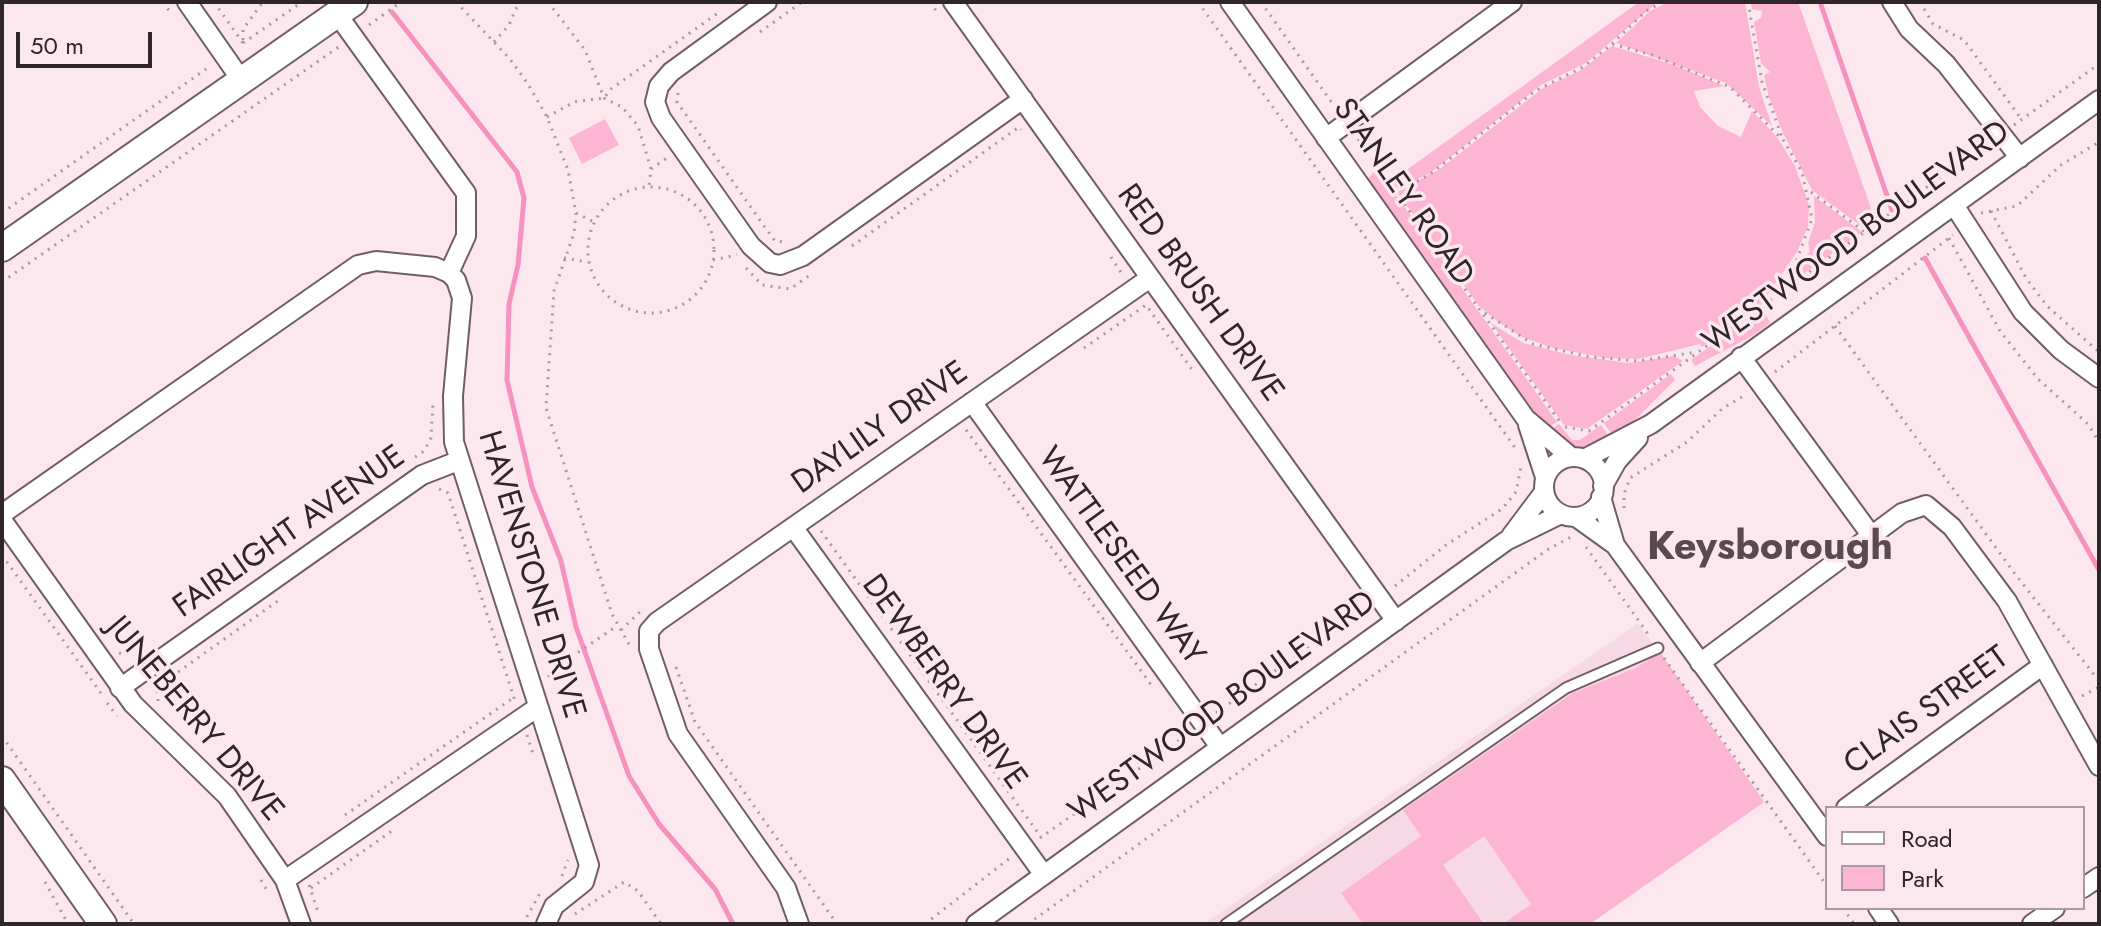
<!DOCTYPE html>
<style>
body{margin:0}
#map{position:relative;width:2101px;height:926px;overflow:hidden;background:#fde7ef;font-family:Jost,sans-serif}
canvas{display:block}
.frame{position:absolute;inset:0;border:4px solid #2e2629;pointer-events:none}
.legend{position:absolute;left:1825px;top:806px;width:260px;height:104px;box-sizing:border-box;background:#fde7ef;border:2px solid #aa9aa0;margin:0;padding:10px 14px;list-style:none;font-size:24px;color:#2e2629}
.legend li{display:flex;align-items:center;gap:16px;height:40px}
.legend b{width:40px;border:2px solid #aa9aa0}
.scale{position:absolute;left:16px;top:32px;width:136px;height:36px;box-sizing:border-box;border:4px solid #2e2629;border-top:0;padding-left:10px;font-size:24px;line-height:28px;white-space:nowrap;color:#2e2629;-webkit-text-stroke:6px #fde7ef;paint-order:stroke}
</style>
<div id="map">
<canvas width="2101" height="926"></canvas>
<div class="frame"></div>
<ul class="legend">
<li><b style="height:10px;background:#fff"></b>Road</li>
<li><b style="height:22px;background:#fcb5d3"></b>Park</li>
</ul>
<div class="scale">50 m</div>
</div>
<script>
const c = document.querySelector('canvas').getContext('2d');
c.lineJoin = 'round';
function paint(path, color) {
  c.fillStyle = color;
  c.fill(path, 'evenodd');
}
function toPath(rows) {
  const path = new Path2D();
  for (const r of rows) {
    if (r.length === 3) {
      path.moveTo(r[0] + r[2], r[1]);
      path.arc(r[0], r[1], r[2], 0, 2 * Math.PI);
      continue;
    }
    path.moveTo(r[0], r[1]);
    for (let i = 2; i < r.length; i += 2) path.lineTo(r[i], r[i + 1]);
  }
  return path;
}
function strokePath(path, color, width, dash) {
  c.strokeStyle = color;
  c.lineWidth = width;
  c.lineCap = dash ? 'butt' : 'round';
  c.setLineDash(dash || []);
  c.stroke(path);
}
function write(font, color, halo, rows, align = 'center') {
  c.font = font + ' Jost,sans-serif';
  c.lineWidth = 7;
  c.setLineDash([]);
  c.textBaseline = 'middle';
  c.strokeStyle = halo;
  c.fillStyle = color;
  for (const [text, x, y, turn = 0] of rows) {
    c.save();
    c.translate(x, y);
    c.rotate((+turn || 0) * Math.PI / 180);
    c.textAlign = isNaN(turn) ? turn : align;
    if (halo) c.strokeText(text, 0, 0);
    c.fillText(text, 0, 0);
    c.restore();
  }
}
paint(toPath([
 [1638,623,1764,802,1590,924,1204,924]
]), '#f6d9e4');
paint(toPath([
 [1639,2,1658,2,1586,63,1541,85,1429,174,1395,189,1390,182],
 [1669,2,1745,2,1759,87,1772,126,1726,83,1616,43,1650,11],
 [1751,2,1798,2,1870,205,1873,223,1865,229,1812,190,1783,133,1769,97,1764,75,1770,72,1761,63,1754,22,1761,18,1762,11,1752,9],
 [1612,46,1675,65,1724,86,1694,91,1700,107,1718,126,1741,137,1752,111,1777,137,1795,166,1809,205,1808,226,1797,252,1761,305,1702,347,1700,344,1639,359,1606,358,1553,348,1522,337,1497,321,1479,306,1397,192,1440,169,1543,88,1581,70],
 [605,119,619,145,582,164,569,138],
 [1377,168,1557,422,1546,429,1368,179],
 [1814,196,1862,232,1795,280,1791,274,1810,251,1808,243,1815,222],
 [1763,308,1770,323,1752,336,1695,366,1691,360],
 [1491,323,1523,343,1571,355,1628,363,1674,356,1683,361,1587,429,1564,425],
 [1671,374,1675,380,1635,420,1613,436,1604,423],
 [1559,424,1572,440,1580,440,1601,425,1610,438,1587,450,1571,450,1548,432],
 [1660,652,1764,802,1590,924,1503,924,1531,904,1484,836,1443,865,1484,924,1363,924,1341,893,1421,836,1403,810,1573,693,1636,668]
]), '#fcb5d3');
strokePath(toPath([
 [1820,2,1892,210],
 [392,12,517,172,524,198,518,265,509,304,507,380,532,487,561,561,576,627,629,776,659,824,715,889,733,924],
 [1925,258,2099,570]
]), '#f592be', 5);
const service = toPath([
 [1226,924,1566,688,1658,648]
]);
const minor = toPath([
 [187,2,242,81],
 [767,2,671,72,659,86,655,102,661,118,751,246,770,263,780,265,803,256,1023,99],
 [953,2,1396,621],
 [1230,2,1526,419,1571,457],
 [1892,2,1909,29,1946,64,2020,158],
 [337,14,466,193,466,236,449,273],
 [1326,138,1512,2],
 [1954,205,2023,312,2061,350,2099,378],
 [1741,357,1871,535],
 [972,402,1220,747],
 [1528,425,1545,477],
 [1574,487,30],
 [1584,459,1651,424,2099,100],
 [1603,486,1617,461,1638,438],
 [1601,497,1615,545],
 [2,514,358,265,376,261,435,267,449,273,456,280,462,298,453,396,454,442,589,865,584,882,554,906,546,924],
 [1576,517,1615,545,1827,836],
 [2,520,133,704,227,796,285,880,301,924],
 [793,527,1044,875],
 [1511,536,1544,492],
 [1700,663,1902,513,1926,505,1952,527,2007,601,2099,766],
 [120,688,422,475,458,461],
 [1846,808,2043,665],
 [285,880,538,707],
 [2083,888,2099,877],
 [1878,908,1889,924],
 [799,924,786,888,678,734,649,649,649,631,657,622,1150,278],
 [976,924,1506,541,1561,514],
 [2032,924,2055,908]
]);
const secondary = toPath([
 [2,248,354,2],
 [2,780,103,924]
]);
strokePath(service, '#705d65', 13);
strokePath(minor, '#705d65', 22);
strokePath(secondary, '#705d65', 30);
strokePath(toPath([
 [163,2,172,15],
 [214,2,243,43,238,46],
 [456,2,510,59,528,84,547,117,568,170,576,213,574,233,554,291,546,408,612,614,630,646],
 [548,2,585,50,604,98,622,107,638,126,651,169,649,186],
 [930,2,937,12],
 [1198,2,1516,449],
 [1261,2,1337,110],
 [1748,2,1762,82,1782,137],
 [1920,2,1933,24,1964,40,2022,120],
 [369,25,401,2],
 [760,32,802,2],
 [243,40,243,29,263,2],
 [494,42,509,25,519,2],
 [243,43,302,2],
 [1612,44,1646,11,1663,2],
 [678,93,677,102,769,233,775,241,784,242],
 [547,117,574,102,604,98,611,89,718,13],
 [2014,125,2099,64],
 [1358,139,1560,422],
 [651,169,667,158],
 [651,250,63],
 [1395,191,1428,176,1535,91,1583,67,1612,44,1652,55,1730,87,1784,141,1802,172,1812,219,1797,259,1765,304,1771,313],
 [1811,192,1865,232],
 [1991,211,2026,278,2047,306,2099,352],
 [2,213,209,67],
 [576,213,594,222],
 [1981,213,2017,206,2061,165,2099,142],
 [1949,238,2000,331,2038,379,2088,424,2099,442],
 [852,246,1019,127,1021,130],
 [1111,257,1122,274],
 [564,258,588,262],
 [713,260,737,255],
 [746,268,762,285,790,289,813,273],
 [2,282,340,46],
 [1485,313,1533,344,1590,357,1638,361,1697,352],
 [1835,326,2015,574,2099,681],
 [1084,348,1146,305,1193,371],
 [1775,372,1953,235],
 [1565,427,1589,431,1988,143],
 [966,430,1152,686],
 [415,457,424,451,431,438,433,403],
 [439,489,448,493,515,701],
 [1624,508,1624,494,1630,478,1687,442,1723,408,1747,394],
 [821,531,1041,837],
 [1586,547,1651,638],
 [2,555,103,696],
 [1395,586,1446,545,1502,509,1516,492,1521,467],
 [621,630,644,608],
 [119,653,134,656],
 [1664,658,1827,886],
 [676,667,695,722,837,924],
 [549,677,549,672,617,626],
 [2082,696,2099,687],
 [158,701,157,687,282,598],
 [107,703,117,716],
 [1216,713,1366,606],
 [527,735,533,754],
 [2,736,134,924],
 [345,815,513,698],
 [1040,838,1187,735],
 [562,876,568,860],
 [261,880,269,894],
 [45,882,68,924],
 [309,885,318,912],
 [311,888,396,828],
 [1843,908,1854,924],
 [575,914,624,882,638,891,661,924],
 [523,924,540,893],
 [925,924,1010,858],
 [1028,924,1547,550,1571,537]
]), '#a8989e', 3, [2, 6]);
strokePath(service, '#fff', 9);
strokePath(minor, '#fff', 18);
strokePath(secondary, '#fff', 26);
write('32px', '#2e2629', '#fde7ef', [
 ["STANLEY ROAD",1402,193,55],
 ["WESTWOOD BOULEVARD",1857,238,-36],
 ["RED BRUSH DRIVE",1199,294,54],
 ["DAYLILY DRIVE",881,429,-35],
 ["FAIRLIGHT AVENUE",290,533,-35],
 ["WATTLESEED WAY",1120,557,54],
 ["HAVENSTONE DRIVE",530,575,73],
 ["DEWBERRY DRIVE",943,683,54],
 ["WESTWOOD BOULEVARD",1223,708,-36],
 ["CLAIS STREET",1927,712,-36],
 ["JUNEBERRY DRIVE",194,720,50]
]);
write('bold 40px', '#5b4950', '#fde7ef', [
 ["Keysborough",1770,549]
]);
</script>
